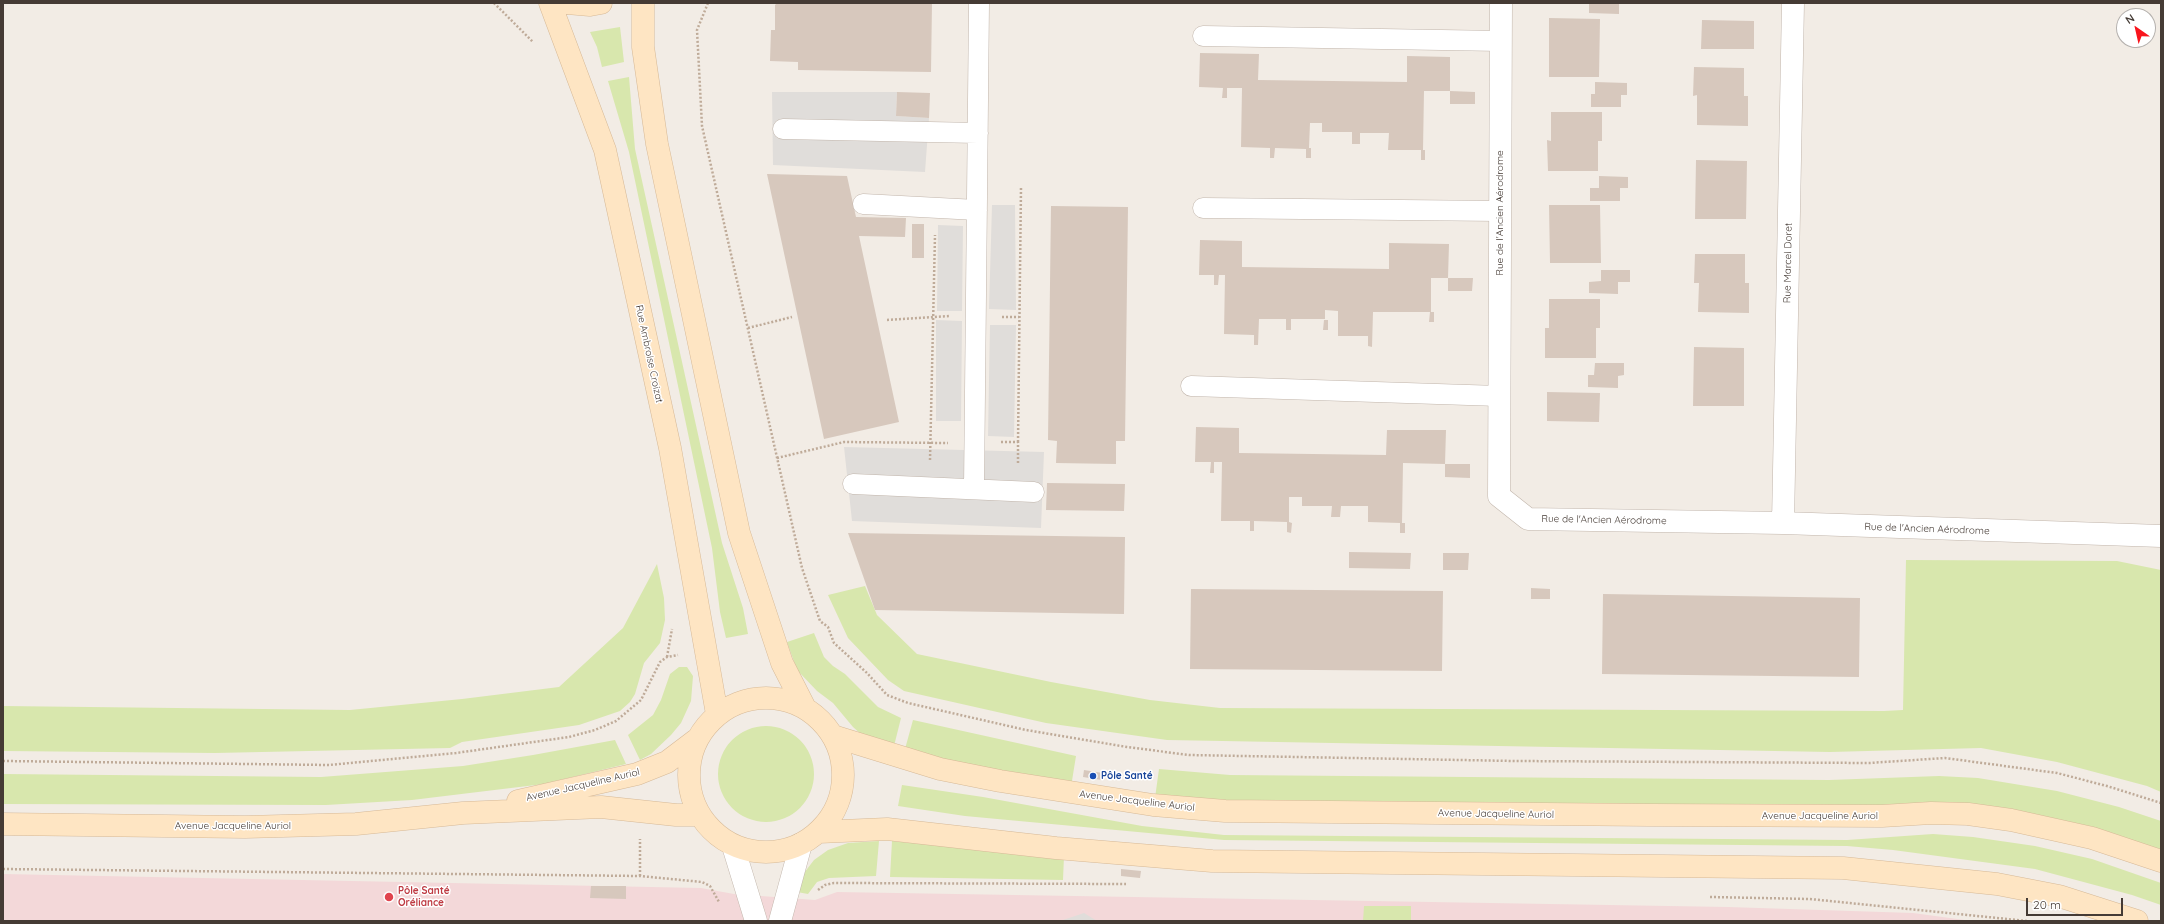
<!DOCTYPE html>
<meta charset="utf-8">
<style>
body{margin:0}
#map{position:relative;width:2164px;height:924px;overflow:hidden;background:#f2ece5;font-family:Quicksand,sans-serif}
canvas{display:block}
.frame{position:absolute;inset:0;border:4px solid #453b35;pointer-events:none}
.north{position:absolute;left:2116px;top:8px;width:40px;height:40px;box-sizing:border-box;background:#fff;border:1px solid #b5b1ae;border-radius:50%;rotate:326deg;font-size:11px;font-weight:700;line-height:16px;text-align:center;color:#453b35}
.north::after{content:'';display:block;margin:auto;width:14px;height:18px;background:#f9151d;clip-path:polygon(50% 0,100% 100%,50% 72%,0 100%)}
.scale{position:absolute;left:2026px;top:898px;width:97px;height:18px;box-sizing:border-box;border:2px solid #453b35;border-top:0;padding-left:5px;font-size:12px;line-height:14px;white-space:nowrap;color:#453b35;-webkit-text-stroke:3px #fff;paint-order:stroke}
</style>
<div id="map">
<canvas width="2164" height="924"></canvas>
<div class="frame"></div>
<div class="north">N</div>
<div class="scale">20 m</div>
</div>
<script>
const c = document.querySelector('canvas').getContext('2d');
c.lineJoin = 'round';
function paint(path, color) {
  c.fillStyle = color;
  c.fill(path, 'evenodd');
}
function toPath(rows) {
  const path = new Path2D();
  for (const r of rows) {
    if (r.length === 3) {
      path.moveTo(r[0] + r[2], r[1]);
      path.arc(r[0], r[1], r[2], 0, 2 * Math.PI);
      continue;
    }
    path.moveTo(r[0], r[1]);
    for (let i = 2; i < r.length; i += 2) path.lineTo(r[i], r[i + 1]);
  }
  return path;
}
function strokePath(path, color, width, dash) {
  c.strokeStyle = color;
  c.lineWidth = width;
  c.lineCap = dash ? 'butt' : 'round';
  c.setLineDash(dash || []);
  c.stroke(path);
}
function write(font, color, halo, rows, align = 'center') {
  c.font = font + ' Quicksand,sans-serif';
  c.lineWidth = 3;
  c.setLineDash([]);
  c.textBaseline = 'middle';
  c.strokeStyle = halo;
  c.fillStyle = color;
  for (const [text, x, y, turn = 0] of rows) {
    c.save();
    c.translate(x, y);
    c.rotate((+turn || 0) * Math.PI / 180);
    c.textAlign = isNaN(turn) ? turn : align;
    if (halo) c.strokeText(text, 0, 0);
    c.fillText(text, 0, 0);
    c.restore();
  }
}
paint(toPath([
 [3,874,701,888,734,894,815,900,837,892,1728,907,1913,913,1972,921,3,921]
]), '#f3d8d9');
paint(toPath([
 [620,27,624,62,602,67,597,47,590,32],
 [629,77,635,149,722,543,743,608,748,634,726,638,720,612,712,548,629,152,608,81],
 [1906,560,2117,561,2161,570,2161,792,2147,786,2057,762,1981,748,1830,752,1167,740,1046,723,904,691,888,680,848,638,828,595,865,586,877,615,917,654,1051,682,1150,700,1220,708,1884,711,1903,710],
 [657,564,664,598,665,620,660,643,644,663,635,694,630,702,620,711,579,725,462,742,450,748,215,753,3,751,3,706,350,710,462,699,559,687,623,628],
 [814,633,824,657,833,666,845,674,878,707,901,718,894,746,862,735,853,727,833,703,817,691,797,670,787,642],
 [679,667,687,667,693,676,691,701,681,723,671,735,651,754,640,760,628,735,653,715,661,700,670,674],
 [913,720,1076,756,1071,787,987,770,905,749],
 [766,774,48],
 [615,740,626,764,544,784,412,800,326,805,3,804,3,774,321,777,463,766,533,755],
 [1159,769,1230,775,1829,780,1939,776,1978,778,2057,791,2119,807,2161,821,2161,853,2111,835,1835,810,1230,805,1155,798],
 [902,785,983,797,1142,826,1224,835,1847,840,1933,834,1973,837,2035,846,2092,859,2161,883,2161,905,2132,895,2035,869,1893,850,1847,846,1224,840,965,816,898,806],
 [879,841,876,876,829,878,817,882,808,894,797,892,804,873,814,860,828,850,848,843],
 [892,841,1064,856,1063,880,890,877],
 [1364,906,1411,906,1411,921,1363,921]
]), '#d8e7ad');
paint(toPath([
 [772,92,897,92,896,116,929,118,925,172,773,165],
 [992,205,1015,205,1016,310,989,309],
 [938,225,963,226,962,311,937,311],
 [936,320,962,321,961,421,936,421],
 [990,325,1016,325,1014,437,988,436],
 [844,447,1044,452,1041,528,852,521],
 [1084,913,1097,921,1060,921]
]), '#e0ddda');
paint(toPath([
 [777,3,932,3,931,72,798,70,798,62,770,61,771,30,775,30,775,5],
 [1589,3,1619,4,1619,14,1589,13],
 [1549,18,1600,19,1599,77,1549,77],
 [1702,20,1754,21,1754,49,1701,49],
 [1200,53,1259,54,1258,80,1407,82,1407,56,1450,57,1450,91,1424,91,1423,150,1425,150,1425,160,1421,160,1421,150,1388,150,1389,133,1360,133,1360,144,1352,144,1352,132,1322,132,1322,123,1310,123,1309,148,1311,148,1311,158,1306,158,1306,149,1275,148,1274,158,1270,158,1270,148,1241,147,1242,88,1227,88,1227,98,1222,98,1223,88,1199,87],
 [1694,67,1744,68,1744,96,1748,96,1748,126,1697,125,1697,95,1693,96],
 [1595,82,1627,83,1627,95,1621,95,1621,107,1591,107,1591,94,1595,94],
 [1450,91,1475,92,1475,104,1450,104],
 [897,92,930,93,929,118,896,116],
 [1551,112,1602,112,1602,141,1598,141,1598,171,1548,171,1547,140,1551,141],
 [1696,160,1747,161,1746,219,1695,219],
 [767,174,847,176,856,217,906,218,905,237,859,236,899,422,824,439],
 [1599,176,1628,177,1628,188,1620,188,1620,201,1590,201,1590,188,1599,188],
 [1549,205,1600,205,1601,263,1550,263],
 [1051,206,1128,207,1125,441,1116,441,1116,464,1056,463,1057,441,1048,440],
 [912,224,924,224,924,258,912,258],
 [1200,240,1242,241,1242,267,1389,269,1389,243,1449,244,1448,278,1431,278,1431,312,1434,312,1434,322,1429,322,1430,312,1373,312,1372,347,1368,346,1368,336,1338,336,1338,311,1325,310,1325,319,1291,319,1291,330,1286,330,1286,319,1259,319,1258,345,1254,345,1254,335,1224,334,1225,275,1219,275,1218,285,1214,285,1214,275,1199,275],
 [1695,254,1745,254,1745,283,1749,283,1749,313,1698,312,1699,283,1694,283],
 [1601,270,1630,270,1630,282,1618,282,1618,294,1589,293,1589,282,1601,281],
 [1448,278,1473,278,1472,291,1448,291],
 [1549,299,1600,299,1600,328,1596,328,1596,358,1545,358,1545,328,1549,328],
 [1324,320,1328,320,1328,330,1323,330],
 [1694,347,1744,348,1744,406,1693,406],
 [1595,363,1624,363,1624,375,1618,376,1618,388,1588,387,1588,375,1594,375],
 [1547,392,1600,393,1599,422,1547,421],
 [1196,427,1239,428,1239,453,1386,455,1387,430,1446,430,1445,464,1470,464,1470,478,1445,477,1445,464,1403,463,1402,523,1405,523,1405,533,1400,533,1400,523,1368,522,1368,506,1341,506,1340,517,1331,517,1332,506,1302,506,1302,497,1289,497,1289,522,1292,523,1291,533,1287,532,1287,522,1254,521,1254,531,1250,531,1250,521,1221,521,1222,462,1214,462,1214,473,1210,473,1211,462,1195,462],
 [1047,483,1125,484,1124,511,1046,510],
 [848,533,1125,537,1124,614,875,610],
 [1349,552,1411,553,1410,569,1349,568],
 [1443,553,1469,553,1468,570,1443,570],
 [1531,588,1550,589,1550,599,1531,599],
 [1191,589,1443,591,1442,671,1190,669],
 [1603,594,1860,598,1859,677,1602,674],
 [1084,770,1103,773,1102,780,1083,777],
 [1121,869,1141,871,1140,878,1121,876],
 [591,886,626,886,626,899,590,898]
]), '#d7c8bd');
const service = toPath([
 [1203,36,1501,41],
 [783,129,978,133],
 [863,204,977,210],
 [1203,208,1500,211],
 [1191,386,1499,396],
 [853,484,1034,492],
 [974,489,979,3]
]);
const minor = toPath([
 [1501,3,1499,496,1528,519,1783,523,2161,536],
 [1783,523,1793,3],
 [733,846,756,921],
 [780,921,801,844]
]);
const secondary = toPath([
 [550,3,605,150,670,448,717,714],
 [567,3,590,5,601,3],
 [643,3,643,47,657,144,739,533,782,663,805,708],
 [766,775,77],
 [833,736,940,769,1000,781,1153,805,1225,811,1650,815,1882,816,1931,813,1968,814,2011,820,2092,838,2161,861],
 [518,801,637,774,667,762,696,740],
 [3,824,245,827,356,824,463,813,601,807,676,815,699,815],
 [819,832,887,829,1056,848,1212,861,1843,868,1997,884,2059,896,2137,921]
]);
strokePath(service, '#c1b5ab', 21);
strokePath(minor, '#c1b5ab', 23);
strokePath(secondary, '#d6b997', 23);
strokePath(toPath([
 [494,3,533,42],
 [708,3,697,30,702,126,802,568,820,621,828,627,834,643,867,673,887,695,908,703,1026,730,1127,747,1189,755,1515,761,1869,763,1945,758,2057,773,2107,786,2161,803],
 [1002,317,1019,317],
 [887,320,949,316],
 [748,328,792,317],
 [1001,442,1018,442,1018,464],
 [1018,442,1021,188],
 [777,458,844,442,948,443],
 [930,460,935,235],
 [667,657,672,629],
 [3,761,329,765,456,753,569,737,595,730,616,721,641,700,660,662,667,657,678,655],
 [3,869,640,876,702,882,710,886,719,902],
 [640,876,640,839],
 [818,890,825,885,834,883,1126,884],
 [1710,897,1810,899,2027,921]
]), '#bfab99', 2.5, [2, 2]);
strokePath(service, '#fff', 20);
strokePath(minor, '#fff', 22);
strokePath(secondary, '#fee5c3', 22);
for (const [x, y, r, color] of [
 [1093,776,4,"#1a4fb4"],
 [389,897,5,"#e0444e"]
]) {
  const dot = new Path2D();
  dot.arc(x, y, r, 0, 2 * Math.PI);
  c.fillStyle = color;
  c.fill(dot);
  strokePath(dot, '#fff', 1.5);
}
write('10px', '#453b35', '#fff', [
 ["Rue de l'Ancien Aérodrome",1500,213,-90],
 ["Rue Marcel Doret",1788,263,-89],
 ["Rue Ambroise Croizat",649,354,78],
 ["Rue de l'Ancien Aérodrome",1604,520,1],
 ["Rue de l'Ancien Aérodrome",1927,529,2],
 ["Avenue Jacqueline Auriol",583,785,-13],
 ["Avenue Jacqueline Auriol",1137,801,7],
 ["Avenue Jacqueline Auriol",1496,814,1],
 ["Avenue Jacqueline Auriol",1820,816],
 ["Avenue Jacqueline Auriol",233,826]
]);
write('bold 10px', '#164399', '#fff', [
 ["Pôle Santé",1101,776]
], 'left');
write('bold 10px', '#be3a42', '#fff', [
 ["Pôle Santé",398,891],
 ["Oréliance",398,903]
], 'left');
</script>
